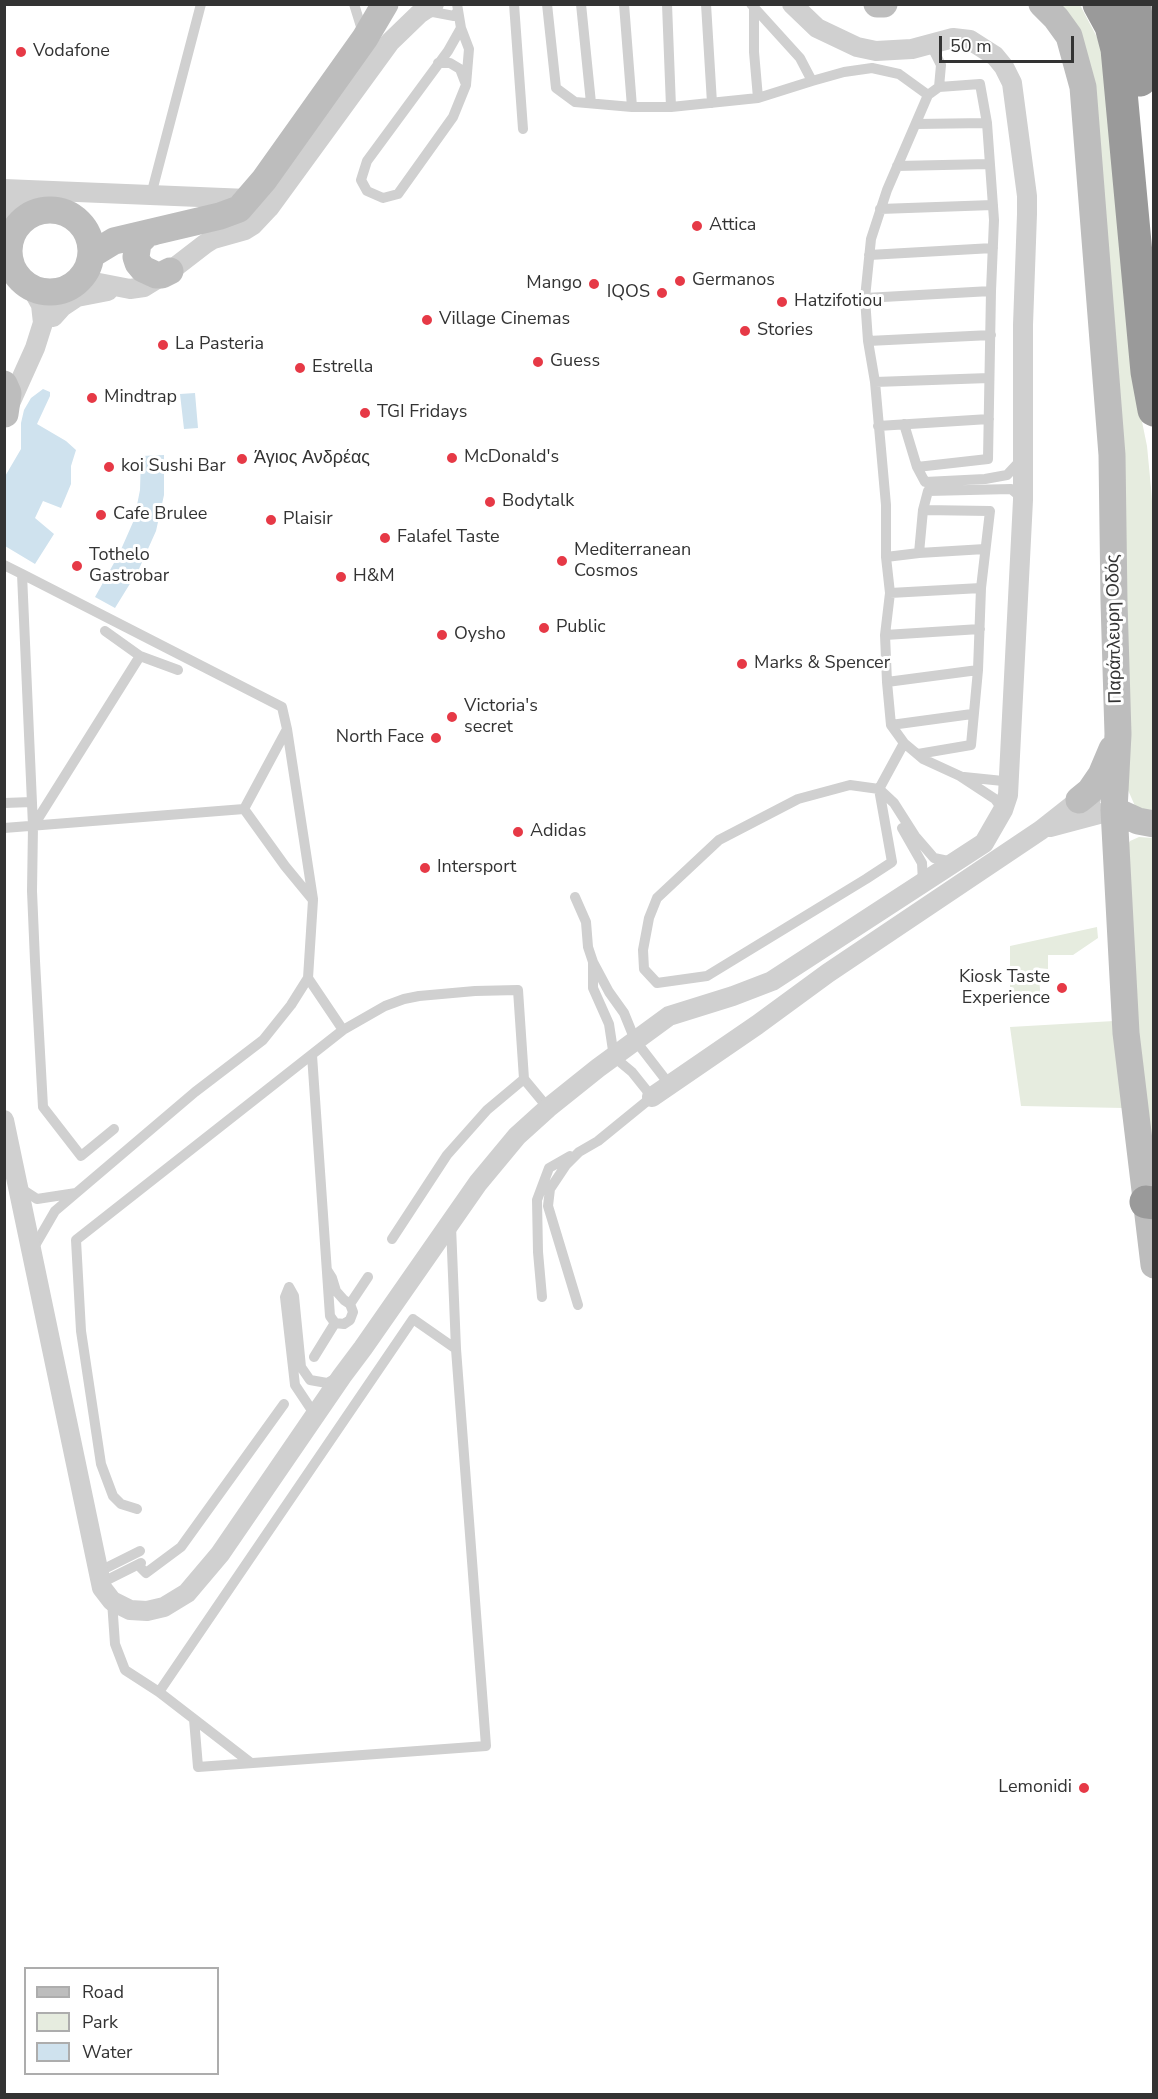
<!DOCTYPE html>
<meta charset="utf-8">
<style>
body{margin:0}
#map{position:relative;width:1158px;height:2099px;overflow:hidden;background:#fff;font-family:"Nunito Sans",sans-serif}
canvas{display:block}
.frame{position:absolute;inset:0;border:6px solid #333;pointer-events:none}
.legend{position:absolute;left:24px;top:1967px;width:195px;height:108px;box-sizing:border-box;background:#fff;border:2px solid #adadad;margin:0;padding:8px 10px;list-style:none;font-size:18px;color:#333}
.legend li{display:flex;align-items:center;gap:12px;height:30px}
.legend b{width:30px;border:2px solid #adadad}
.scale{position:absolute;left:939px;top:36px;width:135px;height:27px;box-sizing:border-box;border:3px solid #333;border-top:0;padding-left:8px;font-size:18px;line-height:21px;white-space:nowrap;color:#333;-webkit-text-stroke:4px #fff;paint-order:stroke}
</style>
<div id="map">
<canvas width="1158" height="2099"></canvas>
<div class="frame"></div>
<ul class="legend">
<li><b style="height:8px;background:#bdbdbd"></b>Road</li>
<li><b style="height:16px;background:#e6ecdf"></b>Park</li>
<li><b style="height:16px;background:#cfe2ee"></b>Water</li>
</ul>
<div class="scale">50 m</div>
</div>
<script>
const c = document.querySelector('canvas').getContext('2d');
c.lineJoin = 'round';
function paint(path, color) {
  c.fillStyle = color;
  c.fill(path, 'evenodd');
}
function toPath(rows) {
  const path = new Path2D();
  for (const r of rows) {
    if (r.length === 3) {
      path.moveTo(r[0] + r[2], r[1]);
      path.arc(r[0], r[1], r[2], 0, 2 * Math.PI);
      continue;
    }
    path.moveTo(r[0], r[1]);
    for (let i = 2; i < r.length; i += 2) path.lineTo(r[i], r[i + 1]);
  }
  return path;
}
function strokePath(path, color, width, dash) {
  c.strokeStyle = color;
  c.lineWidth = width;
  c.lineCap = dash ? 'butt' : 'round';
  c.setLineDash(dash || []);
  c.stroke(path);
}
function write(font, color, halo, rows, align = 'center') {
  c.font = font + ' "Nunito Sans",sans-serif';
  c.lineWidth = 6;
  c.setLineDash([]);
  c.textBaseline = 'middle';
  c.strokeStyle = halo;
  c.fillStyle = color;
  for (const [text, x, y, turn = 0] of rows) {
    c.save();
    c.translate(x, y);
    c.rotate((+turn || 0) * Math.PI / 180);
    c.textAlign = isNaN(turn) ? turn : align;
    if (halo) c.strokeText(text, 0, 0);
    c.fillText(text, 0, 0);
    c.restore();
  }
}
paint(toPath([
 [1057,5,1080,5,1099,41,1105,69,1131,368,1147,446,1151,488,1154,529,1153,814,1135,806,1128,790,1113,326],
 [1139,837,1153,838,1153,1171,1136,1035,1124,851,1130,841],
 [1097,927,1098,938,1073,955,1048,955,1048,969,1038,968,1041,1000,1010,999,1010,946],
 [1114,1021,1124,1108,1021,1106,1010,1027]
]), '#e6ecdf');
paint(toPath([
 [43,389,50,392,50,396,37,424,66,441,76,450,71,466,71,484,61,508,43,501,35,518,54,534,35,564,5,546,4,478,21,449,21,423,24,410,31,398],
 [195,393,198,428,184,429,180,394],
 [164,455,164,495,156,531,139,569,115,608,95,597,119,554,134,520,140,490,141,456]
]), '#cfe2ee');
strokePath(toPath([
 [354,4,363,33],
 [457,4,461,28,469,49,466,85,453,117,398,194,383,198,367,191,361,180,367,161,448,51,461,28],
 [514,4,523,129],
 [547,4,556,88,575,102,632,107,671,107,758,98,812,81,800,58,751,4],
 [581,4,591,103],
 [624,4,632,107],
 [667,4,671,107],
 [706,4,712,103],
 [754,8,754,52,758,98],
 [425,13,433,12,454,16,457,12],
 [930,43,941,65,939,87,928,95,887,190,871,239,865,298,868,341,875,382,886,505,886,557,890,593,885,635,887,682,891,725,904,743,923,759,960,776,995,799,1003,810],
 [438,63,450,63,460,69,465,82],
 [812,81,844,72,872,68,899,74,928,95],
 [939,87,980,84,987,123],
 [916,124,987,123,994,220,991,291,988,459,917,467,925,482,985,479,1007,475,1022,459],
 [897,166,989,164],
 [151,195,201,4],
 [880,209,993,205],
 [869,255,993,248],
 [865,298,991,291],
 [868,341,991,335],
 [875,382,989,378],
 [904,424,917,467],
 [878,426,989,419],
 [923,510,919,553,985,549],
 [886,557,919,553],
 [4,565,22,574],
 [890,593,981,588],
 [105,631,140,656,178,670],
 [885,635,980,629],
 [887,682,978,670],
 [891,725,972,714],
 [287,729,313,899],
 [904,743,879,789,892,862,866,879,707,976,657,983,644,969,643,950,649,918,657,898,719,840,798,799,850,785,879,789,894,803,915,836,934,858,953,862],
 [918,754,971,745,978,670,981,588,990,511,923,510,928,491,1011,489,1023,499],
 [964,777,1003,781,1008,776],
 [4,803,32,802],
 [34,825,140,656],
 [4,828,244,809],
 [902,828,922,863,923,882],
 [575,897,586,922,588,947,593,962],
 [308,978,343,1030],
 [312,1055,330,1316,335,1323,344,1324,350,1320,353,1312,350,1304,344,1300,336,1291,332,1278,327,1270],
 [114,1129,81,1156,43,1107,35,961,32,891,33,826,22,574,282,707,287,729,244,809],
 [20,1188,37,1199,76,1193],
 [392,1239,447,1155,487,1110,524,1079,548,1108],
 [33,1249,55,1211,195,1092,263,1040,291,1005,308,978,313,900,285,866,244,809],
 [289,1287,285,1297,295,1385,315,1415],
 [289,1287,294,1296,301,1367,310,1380,327,1383,336,1378],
 [542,1297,538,1252,537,1200,549,1168,570,1156],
 [350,1304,368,1277],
 [578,1305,548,1206,550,1189,566,1165,579,1152,598,1141,652,1097,632,1072,614,1057,609,1024,593,988,593,962,609,992,624,1013,635,1040,669,1084],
 [314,1357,335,1323],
 [137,1509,121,1504,113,1496,101,1464,81,1331,76,1240,343,1030,385,1006,404,999,419,996,475,991,518,990,524,1079],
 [141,1568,146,1573,181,1547,284,1404],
 [98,1572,140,1551],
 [101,1583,141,1563],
 [112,1601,115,1644,125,1670,159,1692,194,1719,198,1767,486,1746,456,1349,451,1226],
 [159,1692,413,1319,456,1349],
 [194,1719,251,1763]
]), '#d0d0d0', 10);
strokePath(toPath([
 [4,189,248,199],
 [4,198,21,207,38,212],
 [4,215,11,240],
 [77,282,94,282,130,289,144,287,170,271,205,244,213,239,245,230,253,225,269,208,390,42,419,14,434,4],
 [31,287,41,305,43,323],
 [53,317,62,307,77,297,108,291],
 [8,408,35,348,48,307,61,291],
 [1050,827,1114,810],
 [652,1097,757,1025,828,973,1041,830,1079,800,1091,799],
 [4,1120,102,1588,112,1601,130,1610,147,1611,164,1607,187,1593,220,1554,342,1376,363,1348,478,1183,517,1136,548,1108,598,1068,669,1016,733,996,772,981,984,843,1003,810,1008,795,1023,500,1023,325,1027,214,1027,196,1012,83,1004,67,995,56,970,40,953,38,912,49,876,51,857,47,817,28,792,4]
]), '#d0d0d0', 20);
strokePath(toPath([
 [877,4,884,4],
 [1042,4,1056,18,1069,36,1083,87,1112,455,1114,602,1118,734,1114,810,1126,1033,1154,1265],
 [50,251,41],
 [154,232,148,233,138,243,136,257,138,263,143,269,156,275,162,275,170,271],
 [91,255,114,241,220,216,239,209,264,180,365,38,385,4],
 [4,384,8,393,5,414],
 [1079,800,1090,791,1101,775,1112,749],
 [1114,810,1138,821,1154,824]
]), '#bdbdbd', 27);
strokePath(toPath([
 [1099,4,1111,26,1117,49,1147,372,1154,410],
 [1135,4,1140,80],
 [1146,1202,1154,1203]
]), '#9a9a9a', 33);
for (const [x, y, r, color] of [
 [21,52,6,"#e63946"],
 [697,226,6,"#e63946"],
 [680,281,6,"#e63946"],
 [594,284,6,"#e63946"],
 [662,293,6,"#e63946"],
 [782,302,6,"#e63946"],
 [427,320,6,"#e63946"],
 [745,331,6,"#e63946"],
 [163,345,6,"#e63946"],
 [538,362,6,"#e63946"],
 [300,368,6,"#e63946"],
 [92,398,6,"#e63946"],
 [365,413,6,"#e63946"],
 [452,458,6,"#e63946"],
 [242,459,6,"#e63946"],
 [109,467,6,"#e63946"],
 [490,502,6,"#e63946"],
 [101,515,6,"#e63946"],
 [271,520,6,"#e63946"],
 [385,538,6,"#e63946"],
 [562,561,6,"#e63946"],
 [77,566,6,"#e63946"],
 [341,577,6,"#e63946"],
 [544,628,6,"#e63946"],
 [442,635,6,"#e63946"],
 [742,664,6,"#e63946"],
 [452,717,6,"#e63946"],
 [436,738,6,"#e63946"],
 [518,832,6,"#e63946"],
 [425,868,6,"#e63946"],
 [1062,988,6,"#e63946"],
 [1084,1788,6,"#e63946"]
]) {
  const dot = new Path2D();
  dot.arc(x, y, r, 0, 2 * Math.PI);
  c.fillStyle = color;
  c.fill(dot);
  strokePath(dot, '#fff', 2);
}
write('18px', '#333', '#fff', [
 ["Vodafone",33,52],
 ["Attica",709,226],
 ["Germanos",692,281],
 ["Mango",582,284,"right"],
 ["IQOS",650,293,"right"],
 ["Hatzifotiou",794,302],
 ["Village Cinemas",439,320],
 ["Stories",757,331],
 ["La Pasteria",175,345],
 ["Guess",550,362],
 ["Estrella",312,368],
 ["Mindtrap",104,398],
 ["TGI Fridays",377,413],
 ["McDonald's",464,458],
 ["Άγιος Ανδρέας",254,459],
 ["koi Sushi Bar",121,467],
 ["Bodytalk",502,502],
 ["Cafe Brulee",113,515],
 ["Plaisir",283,520],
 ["Falafel Taste",397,538],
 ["Mediterranean",574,551],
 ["Cosmos",574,572],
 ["Tothelo",89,556],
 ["Gastrobar",89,577],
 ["H&M",353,577],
 ["Public",556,628],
 ["Oysho",454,635],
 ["Marks & Spencer",754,664],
 ["Victoria's",464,707],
 ["secret",464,728],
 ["North Face",424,738,"right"],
 ["Adidas",530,832],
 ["Intersport",437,868],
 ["Kiosk Taste",1050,978,"right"],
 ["Experience",1050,999,"right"],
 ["Lemonidi",1072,1788,"right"]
], 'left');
write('18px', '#333', '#fff', [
 ["Παράπλευρη Οδός",1115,629,-91]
]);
</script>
